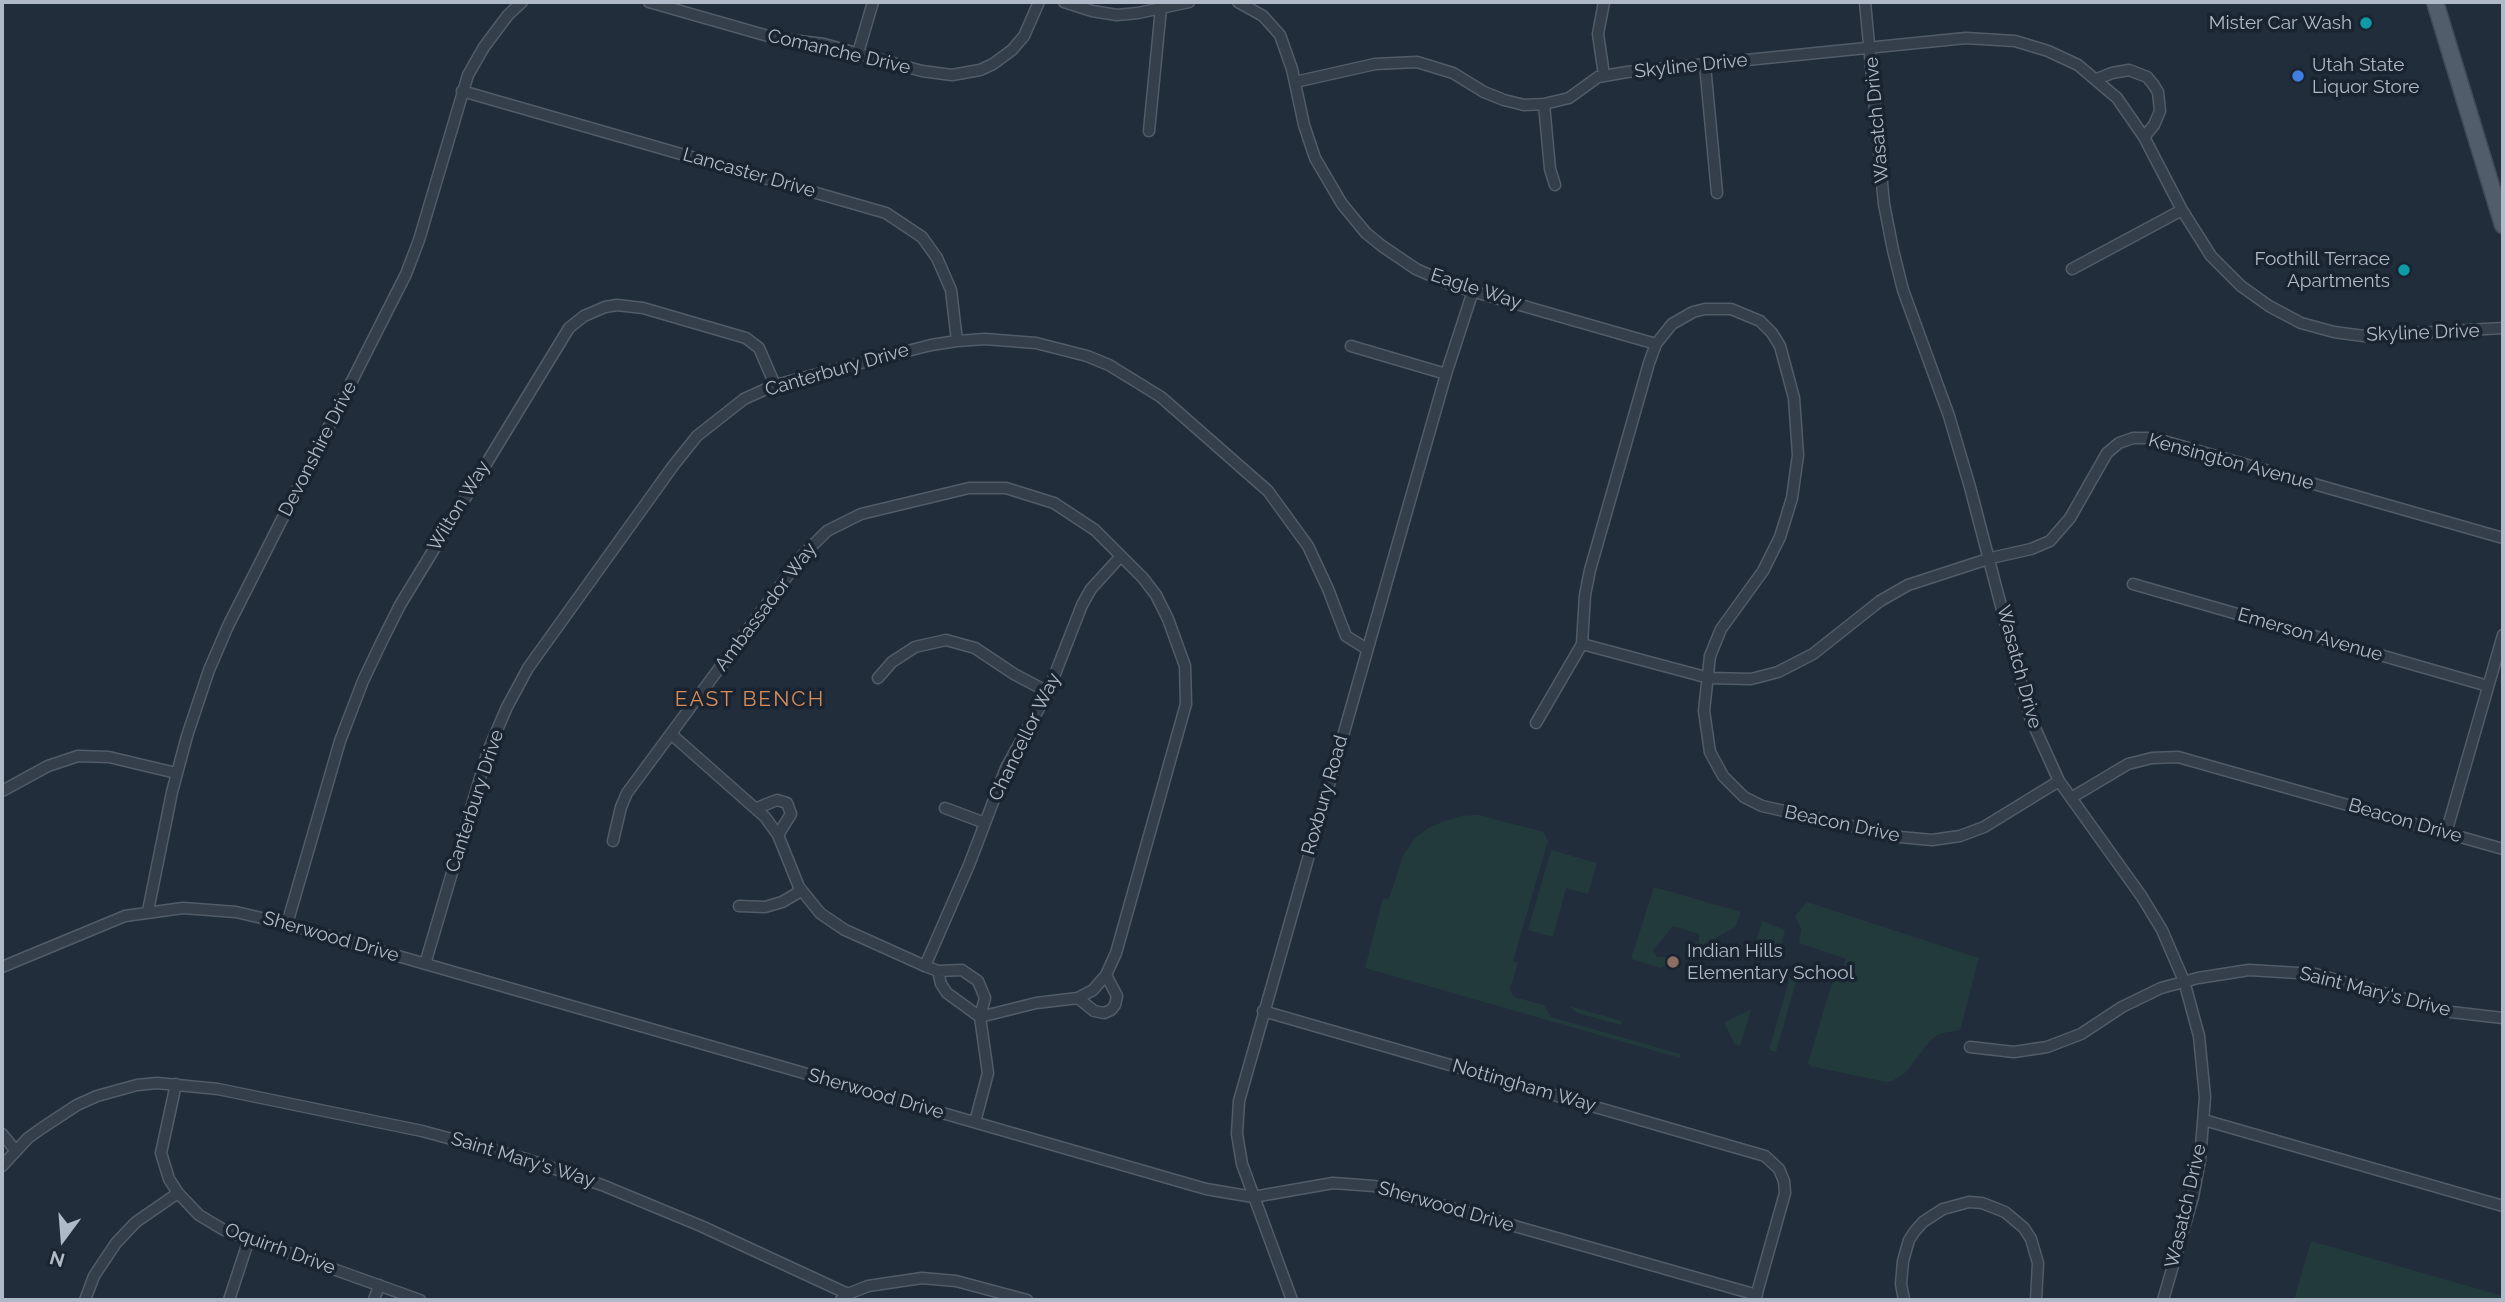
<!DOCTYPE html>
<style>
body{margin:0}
#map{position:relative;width:2505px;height:1302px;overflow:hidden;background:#212d3b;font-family:Raleway,sans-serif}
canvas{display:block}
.frame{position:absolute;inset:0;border:4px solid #afb9c7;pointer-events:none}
.north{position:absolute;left:28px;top:1204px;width:70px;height:70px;-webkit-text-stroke:5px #1a2330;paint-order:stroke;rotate:196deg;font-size:19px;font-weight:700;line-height:28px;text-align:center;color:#afb9c7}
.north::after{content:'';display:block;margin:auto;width:24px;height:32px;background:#afb9c7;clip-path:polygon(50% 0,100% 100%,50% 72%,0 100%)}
</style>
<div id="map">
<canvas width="2505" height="1302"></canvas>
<div class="frame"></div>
<div class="north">N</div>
</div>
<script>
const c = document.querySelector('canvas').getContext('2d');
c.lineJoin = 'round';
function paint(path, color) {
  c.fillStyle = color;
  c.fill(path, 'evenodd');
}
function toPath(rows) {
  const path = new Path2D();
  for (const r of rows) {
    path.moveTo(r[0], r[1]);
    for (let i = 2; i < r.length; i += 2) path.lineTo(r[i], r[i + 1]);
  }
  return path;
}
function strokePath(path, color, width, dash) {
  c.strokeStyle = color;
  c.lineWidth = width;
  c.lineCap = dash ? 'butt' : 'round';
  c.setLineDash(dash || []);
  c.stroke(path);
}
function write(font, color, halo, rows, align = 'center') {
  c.font = font + ' Raleway,sans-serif';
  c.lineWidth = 7;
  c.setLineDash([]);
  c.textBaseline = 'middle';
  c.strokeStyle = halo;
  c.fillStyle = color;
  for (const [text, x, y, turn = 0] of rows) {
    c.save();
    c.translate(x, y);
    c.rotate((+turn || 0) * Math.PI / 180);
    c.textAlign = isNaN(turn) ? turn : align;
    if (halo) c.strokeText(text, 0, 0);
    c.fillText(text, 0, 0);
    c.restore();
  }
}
paint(toPath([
 [1479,815,1544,832,1548,841,1513,961,1518,963,1510,989,1513,997,1544,1005,1551,1017,1680,1054,1680,1058,1365,968,1383,898,1389,899,1403,856,1415,838,1430,827,1442,822,1462,816],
 [1551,850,1597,863,1588,894,1566,888,1553,937,1528,930],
 [1654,887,1741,912,1735,927,1686,954,1684,949,1699,941,1699,934,1673,926,1653,950,1657,957,1671,957,1673,961,1661,968,1631,959],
 [1807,902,1979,958,1960,1030,1938,1034,1929,1042,1905,1073,1892,1081,1886,1082,1810,1066,1808,1063,1835,973,1841,975,1846,959,1799,943,1801,929,1795,916],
 [1762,921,1785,930,1780,950,1756,943],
 [1804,970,1808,972,1807,975,1798,975,1776,1052,1769,1050,1790,977],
 [1569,1006,1622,1021,1621,1025,1577,1013],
 [1749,1010,1751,1010,1740,1046,1735,1044,1724,1023],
 [2311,1241,2503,1296,2503,1300,2294,1300]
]), '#233a3c');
const street = toPath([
 [649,2,775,38,824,44,922,71,952,75,980,70,993,64,1012,50,1024,36,1039,2],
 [1064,2,1092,11,1117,15,1138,13,1189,2],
 [1238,2,1263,16,1280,35,1292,69,1304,125,1315,158,1342,204,1366,233,1382,246,1416,269,1454,286,1656,344],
 [1865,2,1884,204,1893,250,1903,290,1949,416,1970,487,2030,717,2059,781,2142,897,2162,930,2184,981,2199,1036,2205,1097,2200,1160,2193,1197,2163,1300],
 [858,53,873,2],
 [1705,65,1717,193],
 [1604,75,1598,34,1604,2],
 [2097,79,2112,73,2129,70,2147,77,2153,84,2158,92,2160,111,2154,125,2144,137],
 [1295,82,1375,64,1417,62,1453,73,1484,92,1504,100,1524,105,1544,104,1569,98,1598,77,1627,72,1966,38,2015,41,2048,51,2078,65,2117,98,2144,137,2182,210,2211,256,2241,286,2269,306,2301,323,2334,332,2364,336,2503,328],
 [462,91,886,213,922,237,937,258,951,290,957,341],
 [1544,104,1550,169,1555,185],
 [1149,131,1161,8],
 [2072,269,2182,210],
 [1351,346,1446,374],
 [2133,584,2488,686],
 [1582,644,1709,678,1751,679,1778,672,1813,654,1880,601,1908,585,1991,558,2031,549,2050,541,2070,518,2107,453,2119,443,2133,438,2153,438,2503,538],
 [878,678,892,662,915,647,946,640,975,648,1014,674,1048,692],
 [1536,723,1582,644,1585,595,1590,570,1649,363,1656,344,1672,324,1693,312,1705,309,1731,309,1760,321,1772,333,1780,346,1794,398,1798,455,1792,498,1780,537,1763,571,1721,629,1710,656,1704,711,1710,752,1723,776,1744,797,1762,806,1900,837,1932,840,1960,836,1984,827,2059,781],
 [671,734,765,817,778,835,799,887,820,913,845,930,925,966,938,971,962,970,978,981,985,998,980,1017,988,1073,975,1122],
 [2,791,48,766,78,756,109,757,176,773],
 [2071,798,2128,764,2152,758,2178,757,2503,849],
 [757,808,777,800,787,803,791,814,778,835],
 [945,808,985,823],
 [2446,833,2503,635],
 [613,841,621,807,627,793,803,555,827,531,861,514,969,488,1006,488,1054,503,1095,530,1143,578,1156,595,1168,619,1185,666,1186,704,1116,953,1106,975,1093,990,1078,998,1036,1003,980,1017],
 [739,906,765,907,782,902,801,891],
 [148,911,172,792,187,736,209,670,228,626,406,274,419,240,468,75,484,47,508,15,522,2],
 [287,924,340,741,363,681,381,643,400,605,569,328,584,316,605,307,617,305,643,308,746,338,759,348,775,385],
 [425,964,488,751,507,707,528,668,673,466,697,436,744,399,775,385,931,345,957,341,985,339,1036,343,1087,356,1109,365,1161,397,1268,491,1308,546,1328,589,1346,636,1367,649],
 [925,966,969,865,1006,768,1048,692,1082,605,1091,589,1121,556],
 [2,967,125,916,183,908,236,912,287,924,1206,1189,1253,1197,1333,1183,1374,1186,1757,1295],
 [938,971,941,984,947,993,980,1017],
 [1078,998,1094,1011,1104,1013,1111,1010,1115,1005,1117,996,1106,975],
 [1263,1011,1765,1156,1779,1169,1784,1181,1785,1193,1755,1300],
 [1970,1047,2014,1052,2047,1047,2081,1034,2122,1007,2161,988,2198,978,2249,970,2315,974,2451,1012,2503,1018],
 [176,1084,161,1153,169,1179,178,1193,199,1215,224,1230,420,1300],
 [2204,1120,2503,1206],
 [2,1134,16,1151],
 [2,1166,28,1138,42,1128,77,1105,97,1096,137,1085,157,1083,218,1089,422,1131,526,1159,602,1185,701,1226,848,1294],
 [85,1300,94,1276,116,1243,136,1222,178,1193],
 [229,1300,249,1239],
 [374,1300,379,1285],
 [841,1300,848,1294,868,1286,922,1278,956,1281,1027,1300],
 [1292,1300,1242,1164,1237,1134,1239,1101,1446,374,1473,291],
 [1904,1300,1901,1284,1903,1261,1909,1240,1915,1231,1923,1222,1943,1209,1969,1202,1982,1203,2005,1212,2024,1228,2031,1239,2038,1263,2036,1300]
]);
const primary = toPath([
 [2435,2,2503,225]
]);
strokePath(street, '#525c69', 13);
strokePath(primary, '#414a57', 19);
strokePath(street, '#353e4b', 10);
strokePath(primary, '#525d6b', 16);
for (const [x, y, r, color] of [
 [2366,23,7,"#0f9aa8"],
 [2298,76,7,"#3f7fe0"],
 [2404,270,7,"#0f9aa8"],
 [1673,962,7,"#8d6e63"]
]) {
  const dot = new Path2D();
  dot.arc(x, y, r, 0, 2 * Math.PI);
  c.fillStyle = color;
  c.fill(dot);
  strokePath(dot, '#1a2330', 2.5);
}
write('19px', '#afb9c7', '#1a2330', [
 ["Mister Car Wash",2352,23],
 ["Utah State",2312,65,"left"],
 ["Liquor Store",2312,87,"left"],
 ["Foothill Terrace",2390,259],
 ["Apartments",2390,281],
 ["Indian Hills",1687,951,"left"],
 ["Elementary School",1687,973,"left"]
], 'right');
write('19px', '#afb9c7', '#1a2330', [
 ["Comanche Drive",839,52,13],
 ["Skyline Drive",1691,66,-6],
 ["Wasatch Drive",1877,120,-95],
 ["Lancaster Drive",749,173,16],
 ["Eagle Way",1476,289,18],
 ["Skyline Drive",2423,333,-2],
 ["Canterbury Drive",837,370,-16],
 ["Devonshire Drive",318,449,-63],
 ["Kensington Avenue",2231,462,15],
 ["Wilton Way",459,506,-59],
 ["Ambassador Way",766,607,-53],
 ["Emerson Avenue",2310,635,16],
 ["Wasatch Drive",2019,667,75],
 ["Chancellor Way",1025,737,-64],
 ["Roxbury Road",1325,795,-74],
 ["Canterbury Drive",475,801,-72],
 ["Beacon Drive",2405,821,16],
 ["Beacon Drive",1842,824,12],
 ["Sherwood Drive",331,937,16],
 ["Saint Mary's Drive",2375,992,14],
 ["Nottingham Way",1524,1086,16],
 ["Sherwood Drive",876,1094,16],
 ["Saint Mary's Way",523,1160,17],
 ["Wasatch Drive",2186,1206,-77],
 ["Sherwood Drive",1446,1207,16],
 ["Oquirrh Drive",280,1249,20]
]);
c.letterSpacing = '2px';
write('21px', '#d88d59', '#1a2330', [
 ["EAST BENCH",750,700]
]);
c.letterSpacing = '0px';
</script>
